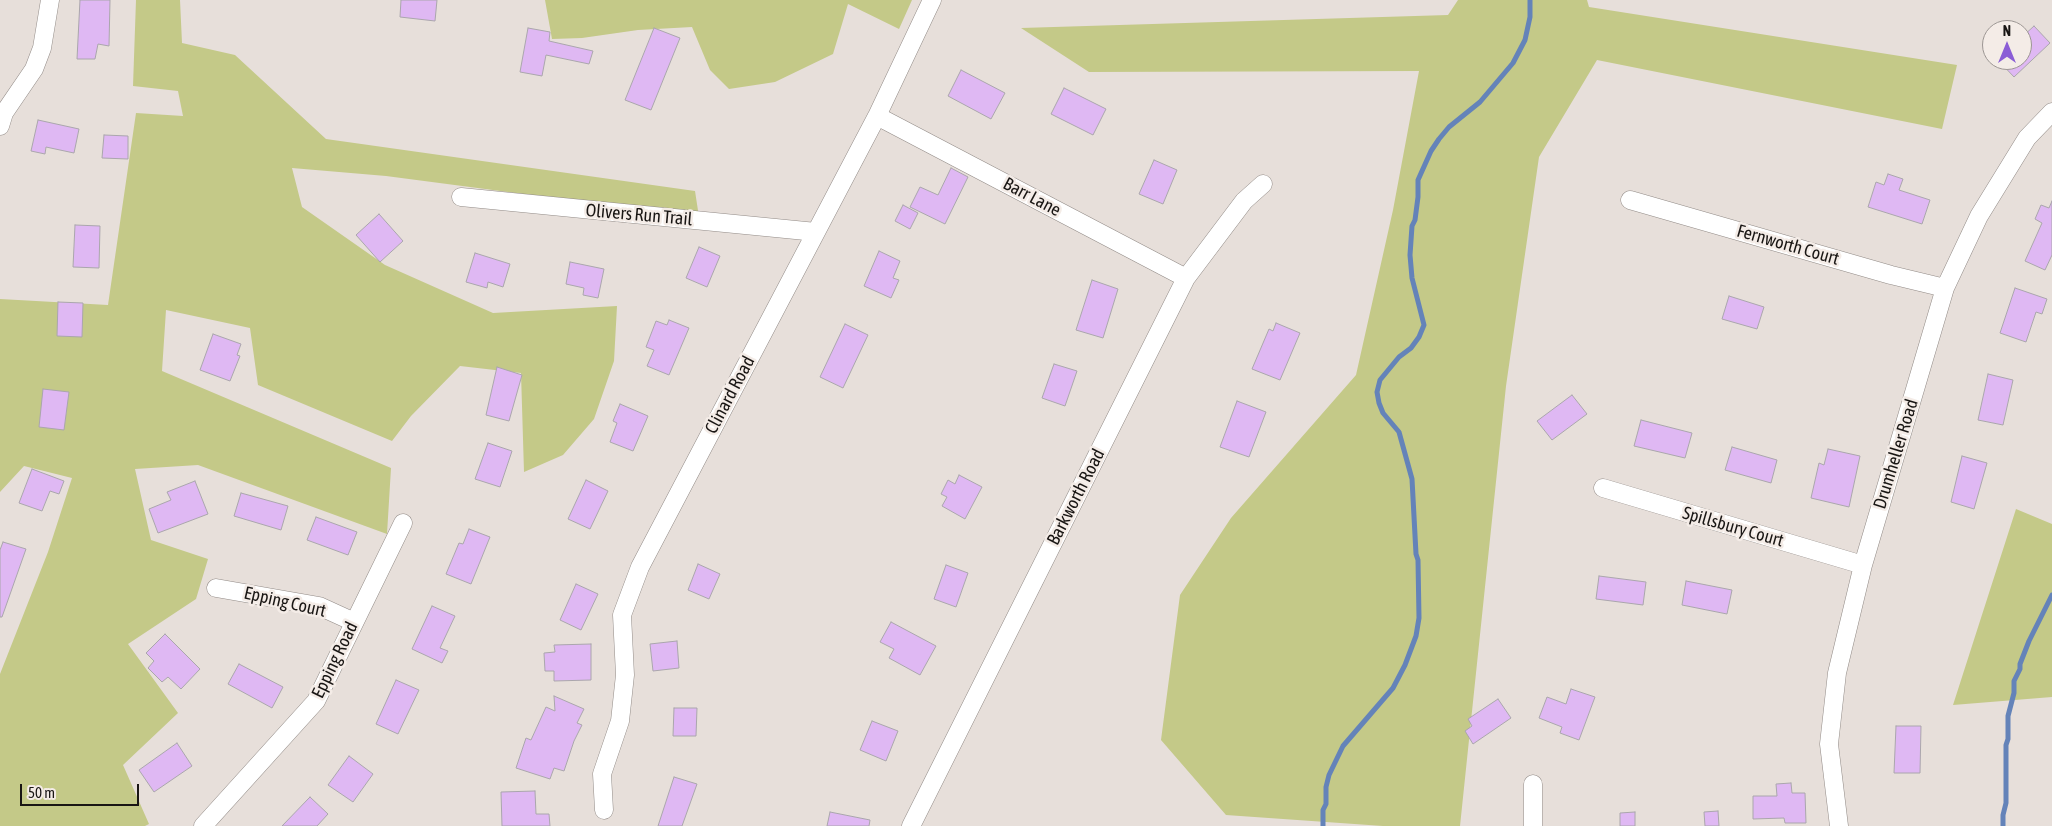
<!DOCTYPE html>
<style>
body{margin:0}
#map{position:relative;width:2052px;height:826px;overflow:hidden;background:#e7dfda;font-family:"Asap Condensed",sans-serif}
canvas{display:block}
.north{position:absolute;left:1982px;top:20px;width:50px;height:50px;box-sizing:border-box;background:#f4ece7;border:1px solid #9c9693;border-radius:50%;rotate:0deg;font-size:14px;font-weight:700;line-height:20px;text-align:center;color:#191614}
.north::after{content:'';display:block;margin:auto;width:18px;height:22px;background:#8b5dd6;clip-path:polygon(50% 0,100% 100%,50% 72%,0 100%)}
.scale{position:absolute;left:20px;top:784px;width:119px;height:22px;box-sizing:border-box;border:2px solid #191614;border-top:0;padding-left:6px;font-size:15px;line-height:18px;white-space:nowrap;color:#191614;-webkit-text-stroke:4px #f4ece7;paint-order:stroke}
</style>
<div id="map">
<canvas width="2052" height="826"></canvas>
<div class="north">N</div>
<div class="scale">50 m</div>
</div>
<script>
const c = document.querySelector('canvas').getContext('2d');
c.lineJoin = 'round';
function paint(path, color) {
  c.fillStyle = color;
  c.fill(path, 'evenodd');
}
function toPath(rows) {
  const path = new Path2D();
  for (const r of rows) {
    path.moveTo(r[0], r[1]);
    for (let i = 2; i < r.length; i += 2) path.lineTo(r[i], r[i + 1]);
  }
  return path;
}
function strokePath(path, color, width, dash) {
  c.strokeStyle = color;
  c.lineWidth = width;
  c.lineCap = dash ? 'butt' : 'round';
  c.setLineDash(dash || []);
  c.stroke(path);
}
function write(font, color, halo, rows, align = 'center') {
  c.font = font + ' "Asap Condensed",sans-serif';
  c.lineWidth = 5;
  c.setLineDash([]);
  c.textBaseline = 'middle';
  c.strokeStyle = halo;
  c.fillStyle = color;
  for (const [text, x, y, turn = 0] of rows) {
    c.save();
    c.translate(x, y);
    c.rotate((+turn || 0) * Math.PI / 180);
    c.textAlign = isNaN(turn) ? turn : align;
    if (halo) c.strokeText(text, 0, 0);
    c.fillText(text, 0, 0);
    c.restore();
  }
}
paint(toPath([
 [136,0,180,0,182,43,235,55,326,139,695,191,699,217,386,176,292,168,302,207,385,265,493,313,617,306,614,361,594,419,563,455,524,472,521,373,460,366,411,416,392,441,258,385,250,328,166,310,162,371,391,468,387,534,198,465,135,469,151,540,208,559,196,599,128,644,178,713,123,765,149,824,145,826,0,826,0,674,48,552,72,478,24,466,0,492,0,299,108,305,136,113,183,116,178,91,133,86],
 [545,0,912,0,899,29,848,4,833,54,775,82,729,89,710,70,692,27,638,30,582,38,552,39],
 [1458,0,1587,0,1589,7,1957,65,1942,129,1597,60,1539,157,1506,386,1460,826,1383,826,1226,815,1161,740,1180,595,1231,518,1356,375,1393,210,1419,71,1089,72,1021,28,1448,15],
 [2016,509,2052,524,2052,697,1953,705]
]), '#c4c988');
strokePath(toPath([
 [1323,826,1323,810,1326,804,1326,787,1329,775,1343,746,1393,688,1405,665,1416,636,1419,618,1418,560,1416,554,1412,479,1399,432,1383,413,1379,403,1377,392,1380,380,1399,357,1411,348,1419,337,1424,325,1412,278,1410,255,1412,226,1415,220,1418,197,1418,180,1431,151,1439,139,1449,127,1480,102,1513,63,1525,40,1530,17,1530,0],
 [2003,826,2003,815,2006,803,2006,745,2008,739,2008,716,2014,693,2014,681,2020,669,2020,664,2029,641,2052,595]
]), '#6483b9', 5);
const building = toPath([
 [80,0,110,0,109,46,98,44,95,59,77,59,80,0],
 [401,0,437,0,435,21,400,17,401,0],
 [2034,26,2050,43,2014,77,1998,60,2022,60,2022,37,2034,26],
 [528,28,550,32,549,41,593,51,589,64,546,55,542,76,520,72,528,28],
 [654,28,680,38,651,110,625,100,654,28],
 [961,70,1005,93,991,119,948,96,961,70],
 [1064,88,1106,109,1093,135,1051,114,1064,88],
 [38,120,79,129,74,153,46,147,45,154,31,151,38,120],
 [104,135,128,136,128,159,102,158,104,135],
 [1154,160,1177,170,1163,204,1139,194,1154,160],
 [951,168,968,177,945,224,910,207,920,187,938,195,951,168],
 [1888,174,1903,179,1899,190,1930,200,1922,224,1868,207,1876,182,1884,185,1888,174],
 [2052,201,2052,255,2045,270,2025,261,2042,223,2035,219,2041,205,2049,208,2052,201],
 [903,205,918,213,910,229,895,221,903,205],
 [379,214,403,241,380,262,356,235,379,214],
 [75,225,100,226,99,268,73,267,75,225],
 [699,247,720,256,707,287,686,278,699,247],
 [879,251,900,261,893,278,899,280,891,298,864,286,879,251],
 [475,253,510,264,503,287,488,282,487,288,466,282,475,253],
 [570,262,604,269,598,298,583,295,584,288,566,284,570,262],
 [1092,280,1118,289,1103,338,1076,330,1092,280],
 [2015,288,2047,299,2042,314,2036,312,2026,342,2000,333,2015,288],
 [1729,296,1764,307,1757,329,1722,319,1729,296],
 [58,302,83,303,82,337,57,336,58,302],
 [669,320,689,328,669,375,647,366,654,350,646,347,656,321,667,325,669,320],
 [1276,323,1300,333,1280,380,1252,369,1269,329,1273,331,1276,323],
 [845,324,868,335,843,388,820,377,845,324],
 [213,334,241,344,237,355,240,356,230,381,200,370,213,334],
 [1054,364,1077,371,1065,406,1042,398,1054,364],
 [497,367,522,375,509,421,486,415,497,367],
 [1988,374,2013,380,2003,425,1978,420,1988,374],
 [43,389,69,392,64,430,39,427,43,389],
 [1572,395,1587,414,1552,440,1537,421,1572,395],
 [1237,401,1266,412,1249,457,1220,447,1237,401],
 [620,404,648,416,633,451,610,442,617,423,613,421,620,404],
 [1641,420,1692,433,1685,458,1634,446,1641,420],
 [488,443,512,451,500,487,475,479,488,443],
 [1732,447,1777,460,1771,483,1725,470,1732,447],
 [1828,449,1860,456,1849,507,1811,498,1819,463,1824,465,1828,449],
 [1962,456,1987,463,1974,509,1951,502,1962,456],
 [32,469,64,481,59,494,50,491,42,511,19,503,32,469],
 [959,475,982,487,965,519,942,506,947,497,941,494,948,480,955,484,959,475],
 [586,480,608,491,590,529,568,519,586,480],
 [195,481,208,514,158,533,149,509,171,500,167,492,195,481],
 [241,493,288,506,281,530,234,516,241,493],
 [316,517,357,532,348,555,307,540,316,517],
 [469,529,490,537,471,584,446,574,459,543,463,544,469,529],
 [3,542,26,549,2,617,0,617,0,550,3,542],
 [698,564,720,574,709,599,688,590,698,564],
 [946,565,968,573,956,607,934,599,946,565],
 [1599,576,1646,582,1643,605,1596,599,1599,576],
 [1686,581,1732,590,1727,614,1682,605,1686,581],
 [576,584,598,594,581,630,560,620,576,584],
 [432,606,455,616,440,648,448,651,442,663,412,649,432,606],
 [891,622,936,646,920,675,889,658,894,649,880,642,891,622],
 [165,634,200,669,181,689,168,677,162,682,148,668,154,661,146,653,165,634],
 [677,641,679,668,653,671,650,644,677,641],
 [591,644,591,680,554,681,554,671,545,671,544,653,555,652,554,645,591,644],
 [239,664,283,687,272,708,228,684,239,664],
 [396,680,419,690,398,734,376,724,396,680],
 [1571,689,1595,697,1579,740,1560,733,1562,727,1539,718,1547,697,1566,704,1571,689],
 [554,696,584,709,577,723,582,725,574,741,564,771,554,768,550,779,516,768,526,738,531,740,546,707,555,711,554,696],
 [1498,699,1511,718,1473,744,1465,731,1472,726,1468,719,1498,699],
 [674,708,697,708,696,736,673,736,674,708],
 [872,721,898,731,886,761,860,750,872,721],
 [1896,726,1921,726,1920,773,1894,773,1896,726],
 [177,743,192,766,154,792,139,770,177,743],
 [349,756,373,774,353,802,328,785,349,756],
 [674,777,697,784,682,826,658,826,674,777],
 [1791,783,1792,793,1805,793,1806,823,1785,823,1784,818,1753,819,1753,796,1777,796,1776,784,1791,783],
 [535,791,536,814,549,814,550,826,502,826,501,792,535,791],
 [310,797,328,814,317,826,282,826,310,797],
 [1718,811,1719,826,1705,826,1704,812,1718,811],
 [830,812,870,820,869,826,827,826,830,812],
 [1635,812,1635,826,1620,826,1620,813,1635,812]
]);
paint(building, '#dfb8f3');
strokePath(building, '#aaa6ac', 1);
const street = toPath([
 [877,116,1186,278],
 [0,126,4,113,34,69,42,48,50,0],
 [461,197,816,232],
 [1630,200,1891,275,1945,288],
 [1603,488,1863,565],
 [216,588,319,606,354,622],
 [1533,784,1533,826],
 [604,810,602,774,620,721,625,675,622,615,640,567,877,116,932,0],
 [203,826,316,701,403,523],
 [911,826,1186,278,1244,201,1263,184],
 [1839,826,1829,744,1837,673,1863,565,1945,288,1979,216,2027,138,2052,112]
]);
strokePath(street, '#928b87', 19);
strokePath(street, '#fff', 18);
write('18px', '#191614', '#f4ece7', [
 ["Barr Lane",1032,197,28],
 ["Olivers Run Trail",639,215,5],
 ["Fernworth Court",1788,245,16],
 ["Clinard Road",730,395,-62],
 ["Drumheller Road",1896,454,-73],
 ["Barkworth Road",1076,497,-63],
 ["Spillsbury Court",1733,527,16],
 ["Epping Court",285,602,13],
 ["Epping Road",335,660,-64]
]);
</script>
